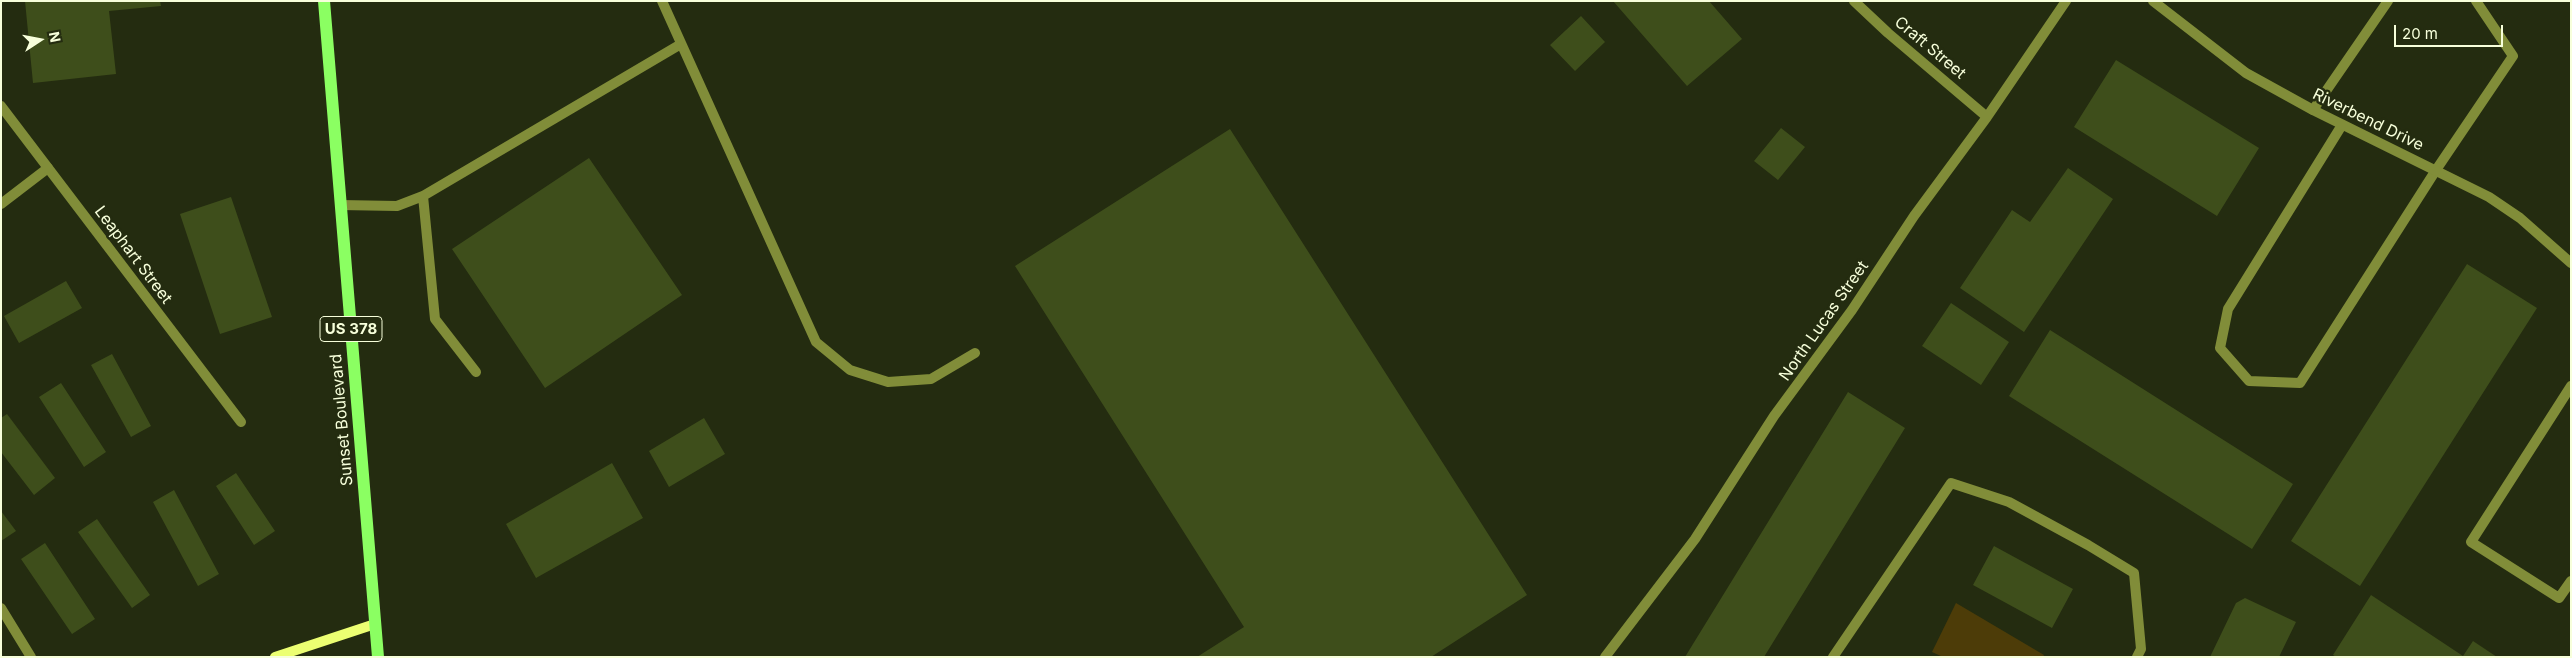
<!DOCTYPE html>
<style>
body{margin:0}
#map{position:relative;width:2572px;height:658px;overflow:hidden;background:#242c10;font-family:Inter,sans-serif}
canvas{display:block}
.frame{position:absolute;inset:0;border:2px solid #f7ffdb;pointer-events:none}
.north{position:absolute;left:15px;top:15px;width:50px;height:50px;-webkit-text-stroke:4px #242c10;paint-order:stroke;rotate:79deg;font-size:14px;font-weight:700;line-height:20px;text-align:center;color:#f7ffdb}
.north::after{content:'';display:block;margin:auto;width:18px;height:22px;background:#f7ffdb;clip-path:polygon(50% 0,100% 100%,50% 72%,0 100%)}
.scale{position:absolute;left:2394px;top:25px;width:109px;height:22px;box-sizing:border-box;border:2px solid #f7ffdb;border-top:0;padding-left:6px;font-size:15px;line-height:18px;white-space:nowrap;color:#f7ffdb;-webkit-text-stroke:4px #242c10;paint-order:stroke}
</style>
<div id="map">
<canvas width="2572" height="658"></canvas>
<div class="frame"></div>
<div class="north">N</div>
<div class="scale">20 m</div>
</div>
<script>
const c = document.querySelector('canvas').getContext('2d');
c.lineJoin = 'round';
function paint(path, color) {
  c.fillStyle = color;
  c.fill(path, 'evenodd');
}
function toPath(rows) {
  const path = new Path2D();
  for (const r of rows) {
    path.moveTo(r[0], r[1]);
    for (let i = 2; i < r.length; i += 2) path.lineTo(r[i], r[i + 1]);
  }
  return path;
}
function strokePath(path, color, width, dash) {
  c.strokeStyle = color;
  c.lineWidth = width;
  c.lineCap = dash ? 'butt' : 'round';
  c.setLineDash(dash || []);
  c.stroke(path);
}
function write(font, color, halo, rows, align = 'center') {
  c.font = font + ' Inter,sans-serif';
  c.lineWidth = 5;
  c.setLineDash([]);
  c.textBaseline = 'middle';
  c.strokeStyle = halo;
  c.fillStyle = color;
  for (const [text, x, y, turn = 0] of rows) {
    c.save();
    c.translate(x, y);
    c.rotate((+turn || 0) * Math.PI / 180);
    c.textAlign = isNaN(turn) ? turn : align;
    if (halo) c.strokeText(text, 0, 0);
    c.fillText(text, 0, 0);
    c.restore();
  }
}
paint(toPath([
 [1956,603,2044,655,2043,657,1943,657,1932,652]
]), '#4d3c08');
paint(toPath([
 [25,1,160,1,161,6,109,11,116,74,33,83],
 [1613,1,1709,1,1742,39,1687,86],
 [1581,16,1605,42,1575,71,1550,45],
 [2116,60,2259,148,2217,216,2074,127],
 [1781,128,1805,147,1778,180,1754,161],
 [1230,129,1527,595,1431,657,1197,657,1244,627,1015,266],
 [589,158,682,295,545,388,452,249],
 [2068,168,2113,199,2024,332,1960,288,2012,210,2030,222],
 [231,197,272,317,220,334,180,214],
 [2467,264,2537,308,2360,586,2291,541],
 [66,281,82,308,19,343,4,316],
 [1951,303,2009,342,1981,385,1922,346],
 [2050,330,2293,484,2252,549,2009,396],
 [112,354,151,426,131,437,91,365],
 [61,383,106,452,84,467,39,397],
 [1848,392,1905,428,1764,657,1685,657],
 [7,414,55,478,34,495,1,452,1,418],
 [704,418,725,454,669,487,649,451],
 [612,463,643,518,536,578,506,524],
 [236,473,275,531,254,545,216,486],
 [174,490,219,574,198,586,153,502],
 [1,511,16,531,1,541],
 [97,519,150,595,132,608,78,532],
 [45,543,95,619,72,634,21,559],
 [1994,546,2073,589,2052,628,1973,585],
 [2371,595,2463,656,2473,641,2497,657,2336,657,2333,655],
 [2245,598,2296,622,2279,657,2210,657,2236,603]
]), '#3e4e1b');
strokePath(toPath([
 [662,1,816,342,850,370,888,382,931,379,975,353],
 [2313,110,2388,1],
 [2342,125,2228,309,2220,348,2249,381,2300,383,2436,170,2513,56,2476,1],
 [423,196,435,319,476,372],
 [1,204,48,168],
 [340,205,397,206,423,196,681,44],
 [2571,386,2471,542,2559,598,2571,581],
 [1,608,31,657]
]), '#818d39', 10);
strokePath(toPath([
 [1854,1,1888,33,1987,117],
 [2153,1,2246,73,2313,110,2489,197,2520,218,2571,263],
 [1,106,241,422],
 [1605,657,1695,539,1774,416,1852,310,1914,216,1987,117,2066,1],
 [1833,657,1951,483,2009,502,2088,545,2134,573,2141,649,2137,657]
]), '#818d39', 10);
strokePath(toPath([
 [275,657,375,624]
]), '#ecff72', 10);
strokePath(toPath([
 [324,1,378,657]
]), '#8bff62', 12);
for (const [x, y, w] of [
 [351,329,62]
]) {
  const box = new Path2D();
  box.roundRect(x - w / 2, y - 12.5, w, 25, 4);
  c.fillStyle = '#242c10';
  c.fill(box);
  strokePath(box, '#f7ffdb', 1);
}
write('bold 15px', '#f7ffdb', null, [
 ["US 378",351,329]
]);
write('16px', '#f7ffdb', '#242c10', [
 ["Craft Street",1930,48,40],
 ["Riverbend Drive",2368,120,26],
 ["Leaphart Street",133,255,53],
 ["North Lucas Street",1824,321,-55],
 ["Sunset Boulevard",342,420,-95]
]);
</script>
